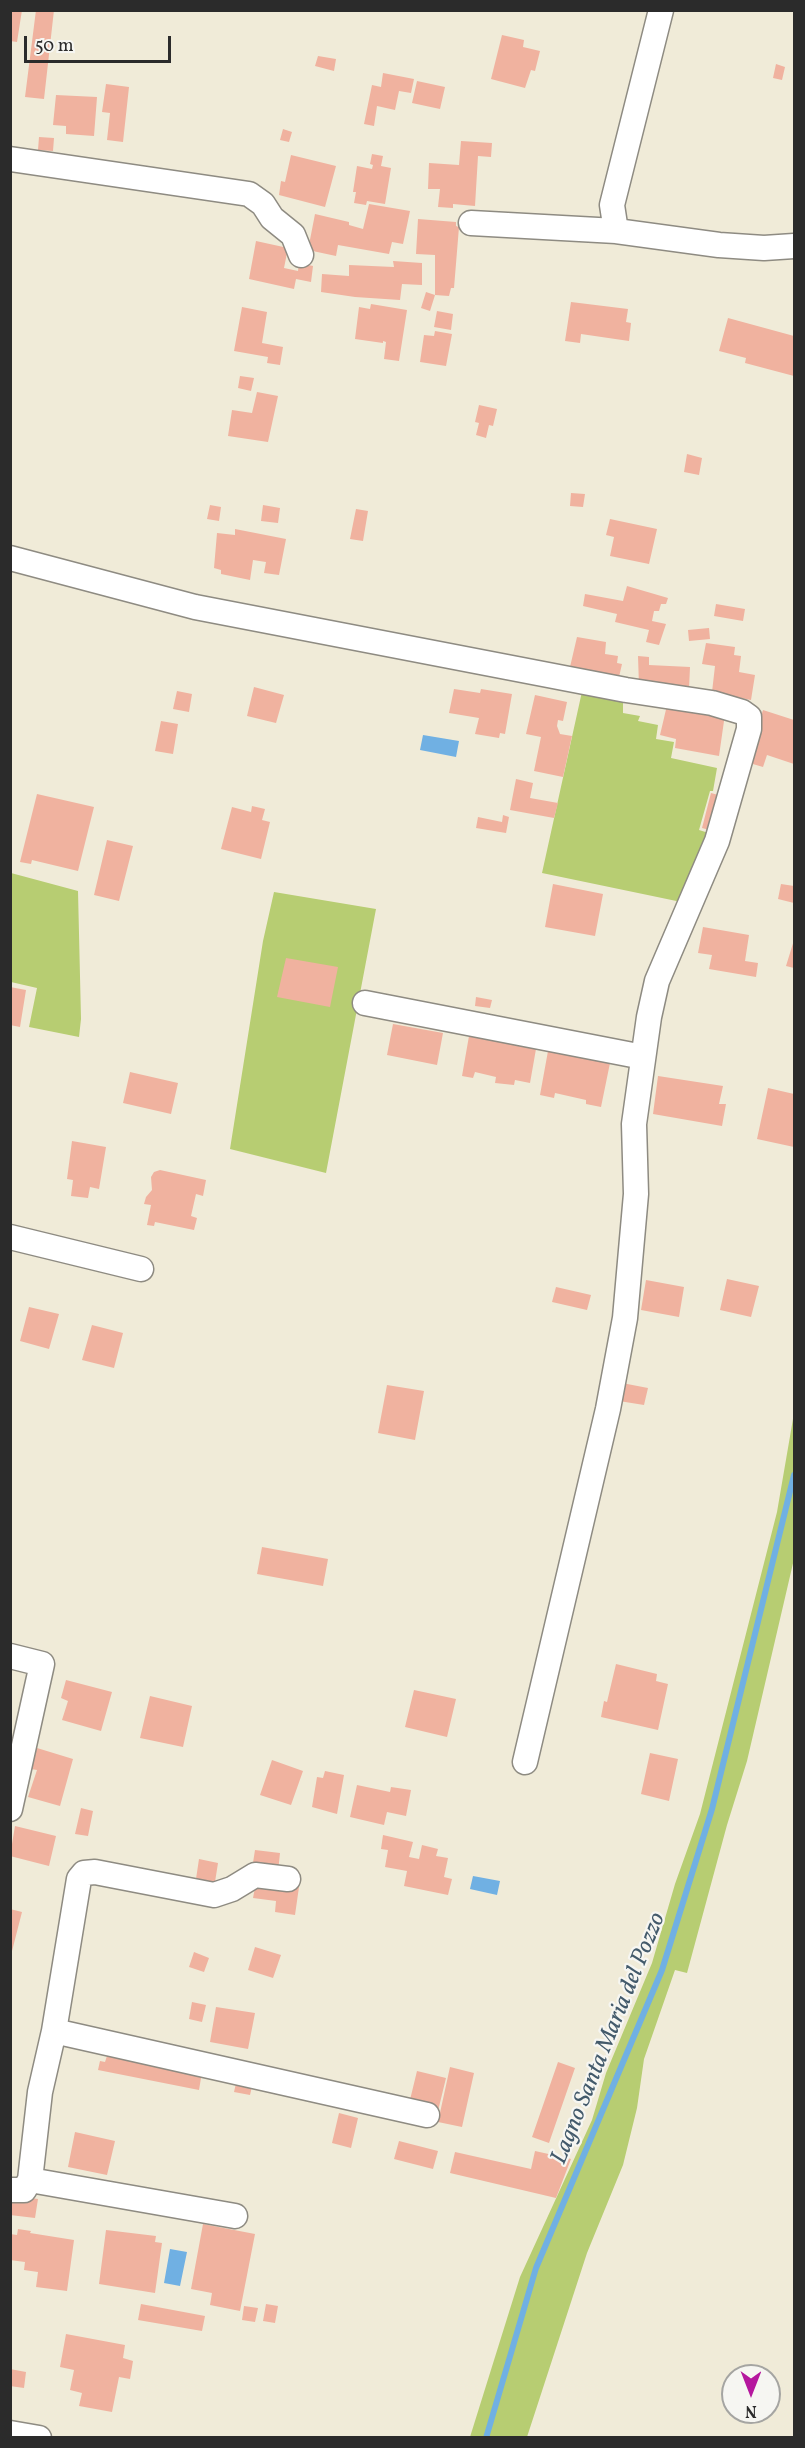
<!DOCTYPE html>
<style>
body{margin:0}
#map{position:relative;width:805px;height:2448px;overflow:hidden;background:#f0ebd8;font-family:Vollkorn,serif}
canvas{display:block}
.frame{position:absolute;inset:0;border:12px solid #2b2b2b;pointer-events:none}
.north{position:absolute;left:721px;top:2364px;width:60px;height:60px;box-sizing:border-box;background:#f6f6f2;border:2px solid #a5a5a2;border-radius:50%;rotate:180deg;font-size:16px;font-weight:700;line-height:24px;text-align:center;color:#2b2b2b}
.north::after{content:'';display:block;margin:auto;width:21px;height:27px;background:#b5179e;clip-path:polygon(50% 0,100% 100%,50% 72%,0 100%)}
.scale{position:absolute;left:24px;top:36px;width:147px;height:27px;box-sizing:border-box;border:3px solid #2b2b2b;border-top:0;padding-left:8px;font-size:18px;line-height:21px;white-space:nowrap;color:#2b2b2b;-webkit-text-stroke:4px #f6f6f2;paint-order:stroke}
</style>
<div id="map">
<canvas width="805" height="2448"></canvas>
<div class="frame"></div>
<div class="north">N</div>
<div class="scale">50 m</div>
</div>
<script>
const c = document.querySelector('canvas').getContext('2d');
c.lineJoin = 'round';
function paint(path, color) {
  c.fillStyle = color;
  c.fill(path, 'evenodd');
}
function toPath(rows) {
  const path = new Path2D();
  for (const r of rows) {
    path.moveTo(r[0], r[1]);
    for (let i = 2; i < r.length; i += 2) path.lineTo(r[i], r[i + 1]);
  }
  return path;
}
function strokePath(path, color, width, dash) {
  c.strokeStyle = color;
  c.lineWidth = width;
  c.lineCap = dash ? 'butt' : 'round';
  c.setLineDash(dash || []);
  c.stroke(path);
}
function write(font, color, halo, rows, align = 'center') {
  c.font = font + ' Vollkorn,serif';
  c.lineWidth = 4.5;
  c.setLineDash([]);
  c.textBaseline = 'middle';
  c.strokeStyle = halo;
  c.fillStyle = color;
  for (const [text, x, y, turn = 0] of rows) {
    c.save();
    c.translate(x, y);
    c.rotate((+turn || 0) * Math.PI / 180);
    c.textAlign = isNaN(turn) ? turn : align;
    if (halo) c.strokeText(text, 0, 0);
    c.fillText(text, 0, 0);
    c.restore();
  }
}
paint(toPath([
 [583,687,623,696,623,713,640,716,638,721,658,725,656,739,674,742,671,758,717,768,713,791,710,791,699,830,712,834,686,903,542,873],
 [11,873,78,891,81,1019,79,1037,29,1027,37,988,11,982],
 [274,892,376,909,326,1173,230,1149,263,941],
 [794,1413,794,1559,747,1761,727,1825,687,1973,675,1970,644,2059,637,2108,623,2165,587,2253,527,2437,470,2437,520,2277,592,2120,606,2073,652,1963,675,1884,700,1814,777,1512]
]), '#b7cd72');
paint(toPath([
 [423,735,459,741,456,757,420,750],
 [473,1876,500,1881,497,1895,470,1889],
 [170,2249,187,2252,180,2286,164,2283]
]), '#70b0e3');
strokePath(toPath([
 [486,2438,536,2268,662,1970,712,1809,794,1475]
]), '#70b0e3', 6);
paint(toPath([
 [10,10,22,10,17,42,10,41],
 [36,10,54,10,44,99,25,97],
 [502,35,524,40,523,47,540,51,535,71,531,70,525,88,491,79],
 [318,56,336,59,334,71,315,66],
 [776,64,785,67,782,80,773,78],
 [383,73,414,79,411,93,399,91,395,110,377,106,374,126,364,124,372,85,381,87],
 [417,81,445,87,440,109,412,103],
 [106,84,129,87,123,142,107,140,110,113,102,112],
 [56,95,97,97,94,136,66,134,66,126,53,125],
 [283,129,292,132,289,142,280,140],
 [39,137,54,138,53,151,38,150],
 [461,141,492,143,491,157,478,156,475,206,453,204,453,208,438,207,440,189,428,189,429,163,459,165],
 [372,154,383,156,381,166,391,168,385,204,367,201,366,205,354,203,356,192,353,192,357,166,372,169,373,165,370,164],
 [291,155,336,166,325,207,279,195,281,181,285,182],
 [369,204,410,211,403,244,392,242,389,254,338,245,336,256,308,250,315,214,349,222,349,225,363,229],
 [418,219,456,222,456,226,459,227,454,288,451,288,449,296,435,295,435,255,416,254],
 [256,241,288,248,284,268,298,271,299,263,313,266,311,282,296,279,294,289,249,279],
 [393,261,422,263,422,285,402,284,400,300,355,297,321,292,322,274,349,276,349,265,394,267],
 [426,292,435,295,430,311,421,308],
 [571,302,628,309,626,322,631,323,629,341,581,334,580,343,565,341],
 [371,304,407,310,399,361,384,359,386,342,383,341,383,343,355,339,359,307,370,309],
 [242,307,267,312,262,343,283,347,280,365,267,363,268,357,234,351],
 [437,311,453,314,451,330,434,327],
 [728,318,794,336,794,376,745,363,746,358,719,351],
 [435,331,452,334,446,366,420,362,424,335,434,336],
 [240,376,254,378,251,391,238,388],
 [257,392,278,396,268,442,228,436,232,410,252,413],
 [479,405,497,409,493,426,489,425,486,438,476,435,479,423,475,422],
 [687,454,702,458,699,475,684,472],
 [571,493,585,494,583,507,570,506],
 [210,505,221,507,219,521,207,519],
 [263,505,280,508,278,523,261,521],
 [356,509,368,511,363,541,350,539],
 [610,519,657,529,649,564,610,556,614,537,606,535],
 [235,529,286,539,279,575,264,573,266,562,253,560,250,580,221,574,221,570,214,568,217,533,235,535],
 [627,586,668,598,666,604,661,604,659,611,654,611,652,621,666,624,659,645,646,642,649,630,615,622,617,614,583,606,585,594,623,601],
 [716,604,745,609,743,621,714,616],
 [709,628,710,639,689,641,688,630],
 [577,637,606,642,605,654,618,656,617,663,622,664,619,677,570,667],
 [706,643,735,647,734,655,741,656,739,672,755,675,751,700,712,692,715,666,702,664],
 [638,656,649,657,649,665,690,667,689,689,639,686],
 [254,687,284,695,276,723,247,716],
 [454,689,480,693,481,689,512,694,505,734,500,733,499,738,475,734,479,718,449,713],
 [177,691,192,694,189,712,173,709],
 [535,695,567,702,563,721,558,720,557,726,560,734,572,736,563,777,534,771,541,737,526,734],
 [668,701,725,714,719,756,675,748,676,739,660,735],
 [763,710,794,720,794,764,767,755,763,767,746,762],
 [161,721,178,724,173,754,155,751],
 [516,779,533,783,530,798,558,803,554,818,510,810],
 [711,793,722,796,713,831,702,828],
 [37,794,94,807,78,871,32,860,31,864,20,862],
 [252,806,265,809,262,820,270,822,261,859,221,849,232,807,251,812],
 [503,815,509,817,506,833,476,828,478,817,502,822],
 [107,840,133,846,119,901,94,895],
 [553,884,603,894,595,936,545,927],
 [781,884,794,886,794,903,778,899],
 [703,927,749,935,745,961,758,963,756,977,709,969,712,955,698,953],
 [794,940,794,968,786,966],
 [286,958,338,967,330,1007,277,997],
 [10,987,26,990,20,1027,10,1025],
 [476,997,492,1000,490,1008,475,1006],
 [393,1024,443,1033,437,1065,387,1055],
 [469,1036,536,1049,530,1083,515,1080,514,1085,495,1083,496,1077,475,1072,473,1078,462,1076],
 [548,1051,610,1063,601,1107,586,1104,586,1100,555,1093,554,1098,540,1095],
 [130,1072,178,1083,171,1114,123,1103],
 [658,1076,723,1086,719,1104,726,1104,722,1126,653,1114],
 [768,1088,794,1094,794,1147,757,1139],
 [72,1141,106,1147,99,1189,90,1187,88,1198,71,1196,73,1180,67,1179],
 [160,1170,206,1180,203,1196,196,1194,191,1216,197,1218,194,1230,155,1222,154,1226,147,1225,151,1205,144,1204,146,1197,152,1190,151,1177,154,1172],
 [727,1279,759,1286,751,1317,720,1310],
 [646,1280,684,1287,679,1317,641,1310],
 [556,1287,591,1295,587,1310,552,1302],
 [29,1307,59,1314,49,1349,20,1341],
 [92,1325,123,1333,114,1368,82,1360],
 [622,1383,648,1388,644,1405,619,1401],
 [387,1385,424,1391,415,1440,378,1433],
 [262,1547,328,1559,323,1586,257,1574],
 [616,1664,657,1674,656,1681,668,1684,658,1730,601,1717,604,1701,607,1702],
 [66,1680,112,1692,101,1731,62,1720,68,1701,61,1698],
 [414,1690,456,1699,447,1737,405,1727],
 [150,1696,192,1706,183,1747,140,1738],
 [37,1748,73,1759,60,1806,28,1797,37,1770,31,1769],
 [650,1753,678,1759,669,1801,641,1794],
 [272,1760,303,1771,291,1805,260,1795],
 [325,1771,344,1775,337,1814,312,1807,317,1777,323,1778],
 [357,1785,390,1792,391,1787,411,1790,406,1816,387,1812,384,1825,350,1817],
 [81,1808,93,1811,88,1836,75,1834],
 [15,1826,56,1836,49,1866,10,1856],
 [383,1835,413,1842,409,1857,419,1859,422,1845,438,1849,436,1856,448,1858,444,1877,452,1879,448,1895,404,1886,407,1871,385,1867,388,1850,381,1849],
 [255,1850,280,1853,278,1872,252,1869],
 [199,1859,218,1863,215,1882,196,1879],
 [256,1882,299,1887,295,1915,275,1912,276,1901,253,1898],
 [10,1909,22,1912,11,1955,10,1955],
 [255,1947,281,1955,273,1978,248,1970],
 [194,1952,209,1958,204,1972,189,1967],
 [192,2002,206,2005,202,2022,189,2019],
 [216,2007,255,2013,248,2049,210,2042],
 [108,2053,202,2072,199,2090,98,2070,100,2061,105,2062],
 [558,2062,575,2068,549,2143,532,2137],
 [450,2067,474,2073,462,2127,438,2122],
 [417,2071,446,2078,438,2111,409,2104],
 [237,2079,253,2082,250,2095,234,2092],
 [339,2113,358,2118,351,2148,332,2143],
 [75,2132,115,2141,107,2175,68,2167],
 [399,2141,438,2151,433,2169,394,2159],
 [535,2151,571,2159,556,2198,450,2173,455,2152,531,2169],
 [10,2195,38,2199,35,2218,10,2215],
 [203,2224,255,2234,240,2311,210,2305,212,2293,191,2289],
 [18,2229,31,2231,30,2233,74,2240,67,2291,36,2287,38,2272,24,2270,25,2262,10,2260,10,2234,17,2235],
 [106,2230,156,2236,155,2242,162,2243,155,2293,99,2284],
 [141,2304,205,2316,202,2331,138,2320],
 [266,2304,278,2306,275,2323,263,2321],
 [244,2306,258,2308,255,2322,242,2320],
 [66,2334,125,2345,123,2358,133,2361,130,2379,119,2377,112,2412,79,2406,82,2393,70,2390,74,2370,60,2367],
 [10,2369,26,2372,24,2388,10,2386]
]), '#f0b29f');
const street = toPath([
 [10,159,249,194,263,204,272,218,293,235,301,255],
 [471,223,616,231,719,245,764,248,794,246],
 [616,231,612,205,661,10],
 [10,558,195,607,626,690,712,703,742,712,749,717,749,729,717,841,657,981,649,1017,634,1124,636,1194,625,1318,608,1409,525,1762],
 [365,1003,643,1057],
 [10,1237,141,1269],
 [10,1656,42,1664,10,1809],
 [54,2031,427,2115],
 [30,2180,235,2216],
 [10,2190,24,2190,30,2180,40,2092,54,2031,79,1879,84,1873,95,1872,214,1895,232,1889,255,1875,288,1879],
 [10,2433,39,2438]
]);
strokePath(street, '#8e8b82', 27);
strokePath(street, '#fff', 24);
write('italic 24px', '#435a6b', '#f6f6f2', [
 ["Lagno Santa Maria del Pozzo",610,2039,-68]
]);
</script>
